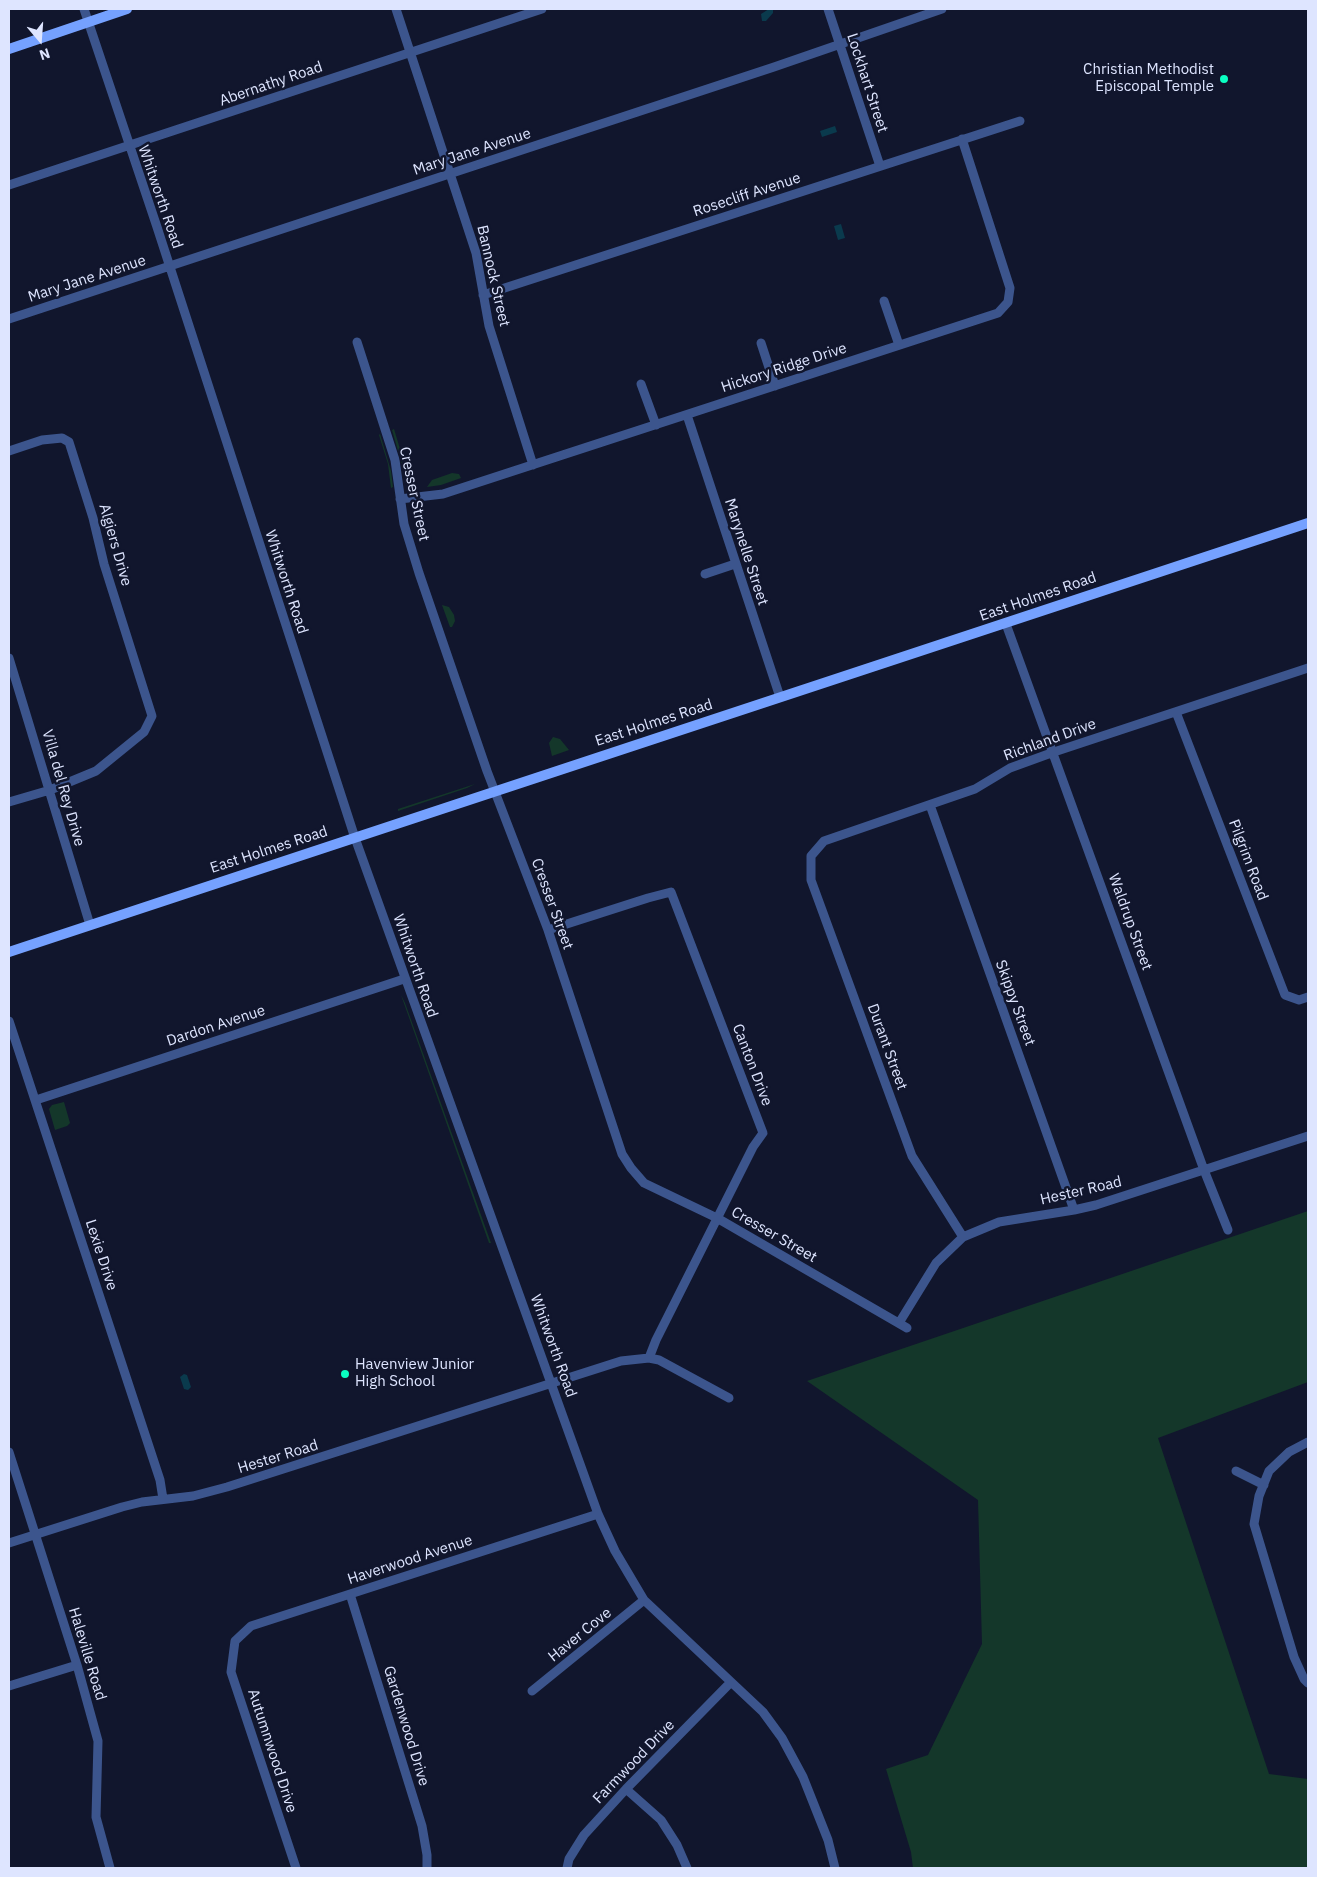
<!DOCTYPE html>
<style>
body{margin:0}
#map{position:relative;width:1317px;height:1877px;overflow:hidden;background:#11162d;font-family:"IBM Plex Sans",sans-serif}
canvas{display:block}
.frame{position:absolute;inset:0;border:10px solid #dee5ff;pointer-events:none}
.north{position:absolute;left:15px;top:15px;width:50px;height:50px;-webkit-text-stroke:4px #11162d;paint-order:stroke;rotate:162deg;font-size:14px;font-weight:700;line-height:20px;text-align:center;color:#dee5ff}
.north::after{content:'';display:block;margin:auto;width:18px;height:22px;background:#dee5ff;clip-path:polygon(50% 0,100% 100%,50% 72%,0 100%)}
</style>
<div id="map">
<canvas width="1317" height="1877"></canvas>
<div class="frame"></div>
<div class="north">N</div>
</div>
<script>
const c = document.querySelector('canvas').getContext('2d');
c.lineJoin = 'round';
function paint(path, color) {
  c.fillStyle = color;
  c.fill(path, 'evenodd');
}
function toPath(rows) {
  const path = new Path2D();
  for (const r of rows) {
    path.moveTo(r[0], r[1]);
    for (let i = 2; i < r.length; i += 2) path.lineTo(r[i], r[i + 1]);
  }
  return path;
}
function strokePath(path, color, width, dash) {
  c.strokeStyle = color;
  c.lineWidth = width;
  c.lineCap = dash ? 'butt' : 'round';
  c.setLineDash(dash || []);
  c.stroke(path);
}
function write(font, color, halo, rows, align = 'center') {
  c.font = font + ' "IBM Plex Sans",sans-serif';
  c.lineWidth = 5;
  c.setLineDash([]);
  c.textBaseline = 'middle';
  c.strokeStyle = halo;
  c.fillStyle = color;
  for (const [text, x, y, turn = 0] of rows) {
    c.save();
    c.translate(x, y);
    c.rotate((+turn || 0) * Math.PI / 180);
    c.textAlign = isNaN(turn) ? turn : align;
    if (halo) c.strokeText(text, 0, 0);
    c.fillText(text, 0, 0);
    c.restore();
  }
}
paint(toPath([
 [394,429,403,459,408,485,392,430],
 [380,434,391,471,393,487,391,488,388,464,379,435],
 [452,473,459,474,461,478,441,485,427,487,432,480],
 [442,605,449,607,454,615,455,621,452,627,450,627],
 [553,737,560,739,569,750,552,756,549,743],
 [475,784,467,788,398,811,398,809],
 [401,995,405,1003,491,1243,489,1243],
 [64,1102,70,1123,67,1126,55,1130,49,1109,52,1105],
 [1308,1211,1308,1382,1158,1438,1269,1774,1308,1779,1308,1868,913,1868,911,1852,886,1769,928,1755,982,1644,978,1500,807,1381]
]), '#14372a');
paint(toPath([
 [769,9,773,10,773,13,766,21,762,21,761,14],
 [835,126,837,132,822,137,820,131],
 [841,224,845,238,838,240,834,226],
 [184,1374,187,1375,191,1387,188,1390,184,1389,180,1377]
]), '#0a3a4d');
strokePath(toPath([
 [84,9,157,227,355,838,598,1514,615,1551,644,1600,763,1712,782,1738,803,1777,828,1840,835,1868],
 [396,9,476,253,489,326,533,465],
 [828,9,880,166],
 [9,185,542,9],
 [483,295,1020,121],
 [884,301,899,345],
 [9,319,774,67,942,9],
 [357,342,395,460,404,524,419,573,487,771,548,930,622,1154,631,1168,644,1183,717,1218,907,1328],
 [761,343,775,386],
 [641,384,656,425],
 [687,415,780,697],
 [9,451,42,440,62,438,69,442,93,518,104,564,152,716,144,732,96,771,50,790,9,802],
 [400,499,443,494,998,313,1008,302,1010,288,962,139],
 [705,574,735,564],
 [1006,624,1204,1170,1228,1230],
 [9,658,90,925],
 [1176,712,1285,995,1299,1000,1308,997],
 [930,805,1074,1210],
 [548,930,648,898,671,892,763,1133,753,1147,656,1340,649,1358],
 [9,1021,160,1480,163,1499],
 [36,1100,404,979],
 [963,1237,912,1156,811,880,811,856,824,841,975,789,1010,768,1054,752,1308,668],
 [899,1323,936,1263,963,1237,999,1222,1074,1210,1096,1205,1308,1136],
 [1308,1442,1289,1452,1269,1471,1259,1496,1254,1524,1294,1657,1304,1679,1308,1683],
 [9,1452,77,1665,98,1741,96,1817,110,1868],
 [1236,1471,1264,1485],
 [9,1543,122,1507,142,1502,193,1496,227,1487,621,1361,649,1358,659,1360,729,1398],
 [350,1594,422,1826,427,1855,427,1868],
 [9,1686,77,1665],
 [532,1691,644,1600],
 [626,1789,661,1820,677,1845,687,1868],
 [296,1868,231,1672,235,1641,251,1626,598,1514],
 [567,1868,569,1859,584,1835,626,1789,731,1682]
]), '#3c558d', 9);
strokePath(toPath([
 [9,49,127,9],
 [9,952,1308,523]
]), '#75a1ff', 10);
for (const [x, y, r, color] of [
 [1224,79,5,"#0affc2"],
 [345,1374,5,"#0affc2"]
]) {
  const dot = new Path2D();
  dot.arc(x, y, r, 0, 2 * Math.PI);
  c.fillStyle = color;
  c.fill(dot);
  strokePath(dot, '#11162d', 2);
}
write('15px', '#dee5ff', '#11162d', [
 ["Christian Methodist",1214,70],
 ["Episcopal Temple",1214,87],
 ["Havenview Junior",355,1365,"left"],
 ["High School",355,1382,"left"]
], 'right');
write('15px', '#dee5ff', '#11162d', [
 ["Lockhart Street",867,83,72],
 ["Abernathy Road",271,84,-19],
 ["Mary Jane Avenue",472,152,-18],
 ["Rosecliff Avenue",747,195,-18],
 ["Whitworth Road",160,197,71],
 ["Bannock Street",493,276,77],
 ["Mary Jane Avenue",87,279,-18],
 ["Hickory Ridge Drive",784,368,-18],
 ["Cresser Street",414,494,78],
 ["Algiers Drive",115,545,74],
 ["Marynelle Street",746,552,72],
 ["Whitworth Road",286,582,72],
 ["East Holmes Road",1038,597,-19],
 ["East Holmes Road",654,723,-18],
 ["Richland Drive",1050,740,-20],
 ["Villa del Rey Drive",63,788,74],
 ["East Holmes Road",269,850,-18],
 ["Pilgrim Road",1248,860,69],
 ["Cresser Street",552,904,70],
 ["Waldrup Street",1130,922,70],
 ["Whitworth Road",415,966,71],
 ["Skippy Street",1015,1003,70],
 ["Dardon Avenue",216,1026,-18],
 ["Durant Street",887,1047,70],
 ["Canton Drive",752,1065,69],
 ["Hester Road",1081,1191,-13],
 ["Cresser Street",774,1235,30],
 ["Lexie Drive",101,1255,72],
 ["Whitworth Road",553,1346,70],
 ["Hester Road",278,1457,-17],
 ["Haverwood Avenue",410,1560,-18],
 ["Haver Cove",580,1635,-39],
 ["Haleville Road",87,1654,73],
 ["Gardenwood Drive",406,1726,73],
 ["Autumnwood Drive",272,1751,72],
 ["Farmwood Drive",634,1762,-46]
]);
</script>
